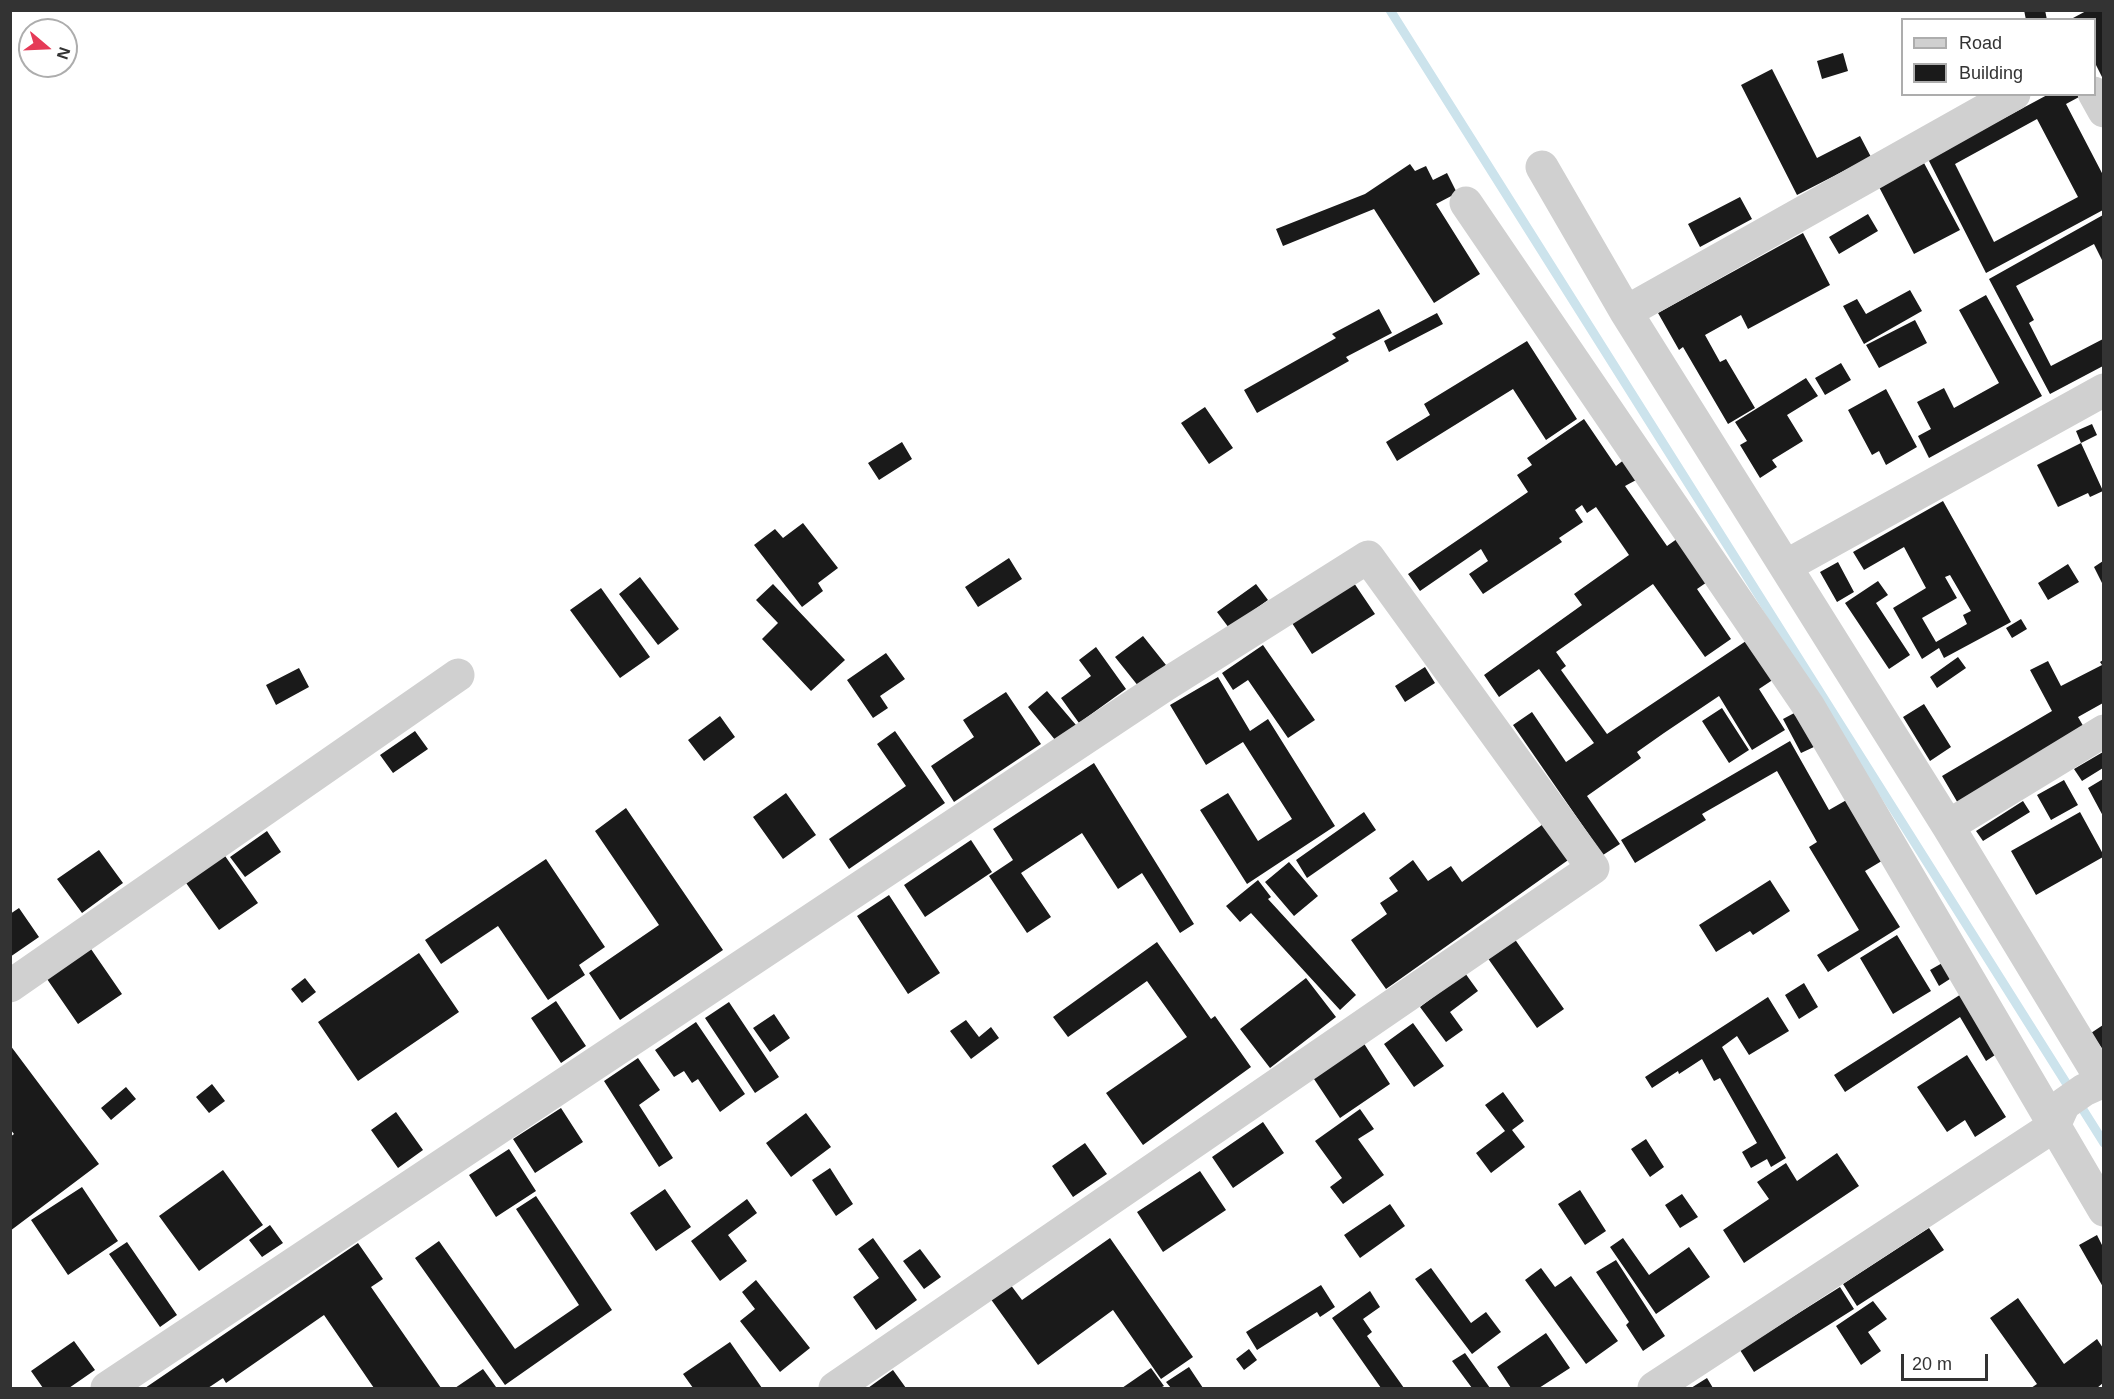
<!DOCTYPE html>
<style>
body{margin:0}
#map{position:relative;width:2114px;height:1399px;overflow:hidden;background:#fff;font-family:Helvetica,sans-serif}
canvas{display:block}
.frame{position:absolute;inset:0;border:12px solid #333;pointer-events:none}
.legend{position:absolute;left:1901px;top:18px;width:195px;height:78px;box-sizing:border-box;background:#fff;border:2px solid #adadad;margin:0;padding:8px 10px;list-style:none;font-size:18px;color:#333}
.legend li{display:flex;align-items:center;gap:12px;height:30px}
.legend b{width:30px;border:2px solid #adadad}
.north{position:absolute;left:18px;top:18px;width:60px;height:60px;box-sizing:border-box;background:#fff;border:2px solid #adadad;border-radius:50%;rotate:109deg;font-size:16px;font-weight:700;line-height:24px;text-align:center;color:#333}
.north::after{content:'';display:block;margin:auto;width:21px;height:27px;background:#e53a57;clip-path:polygon(50% 0,100% 100%,50% 72%,0 100%)}
.scale{position:absolute;left:1901px;top:1354px;width:87px;height:27px;box-sizing:border-box;border:3px solid #333;border-top:0;padding-left:8px;font-size:18px;line-height:21px;white-space:nowrap;color:#333;-webkit-text-stroke:4px #fff;paint-order:stroke}
</style>
<div id="map">
<canvas width="2114" height="1399"></canvas>
<div class="frame"></div>
<ul class="legend">
<li><b style="height:8px;background:#d0d0d0"></b>Road</li>
<li><b style="height:16px;background:#1a1a1a"></b>Building</li>
</ul>
<div class="north">N</div>
<div class="scale">20 m</div>
</div>
<script>
const c = document.querySelector('canvas').getContext('2d');
c.lineJoin = 'round';
function toPath(rows) {
  const path = new Path2D();
  for (const r of rows) {
    path.moveTo(r[0], r[1]);
    for (let i = 2; i < r.length; i += 2) path.lineTo(r[i], r[i + 1]);
  }
  return path;
}
function strokePath(path, color, width, dash) {
  c.strokeStyle = color;
  c.lineWidth = width;
  c.lineCap = dash ? 'butt' : 'round';
  c.setLineDash(dash || []);
  c.stroke(path);
}
function paint(path, color) {
  c.fillStyle = color;
  c.fill(path, 'evenodd');
}
strokePath(toPath([
 [1390,10,2104,1143]
]), '#cce3ec', 9);
paint(toPath([
 [2024,10,2045,10,2047,20,2026,20],
 [2088,10,2103,12,2103,79,2094,61,2094,20,2073,18],
 [1843,53,1848,71,1822,79,1817,61],
 [1772,69,1817,158,1860,136,1871,157,1797,195,1741,85],
 [2049,94,2078,94,2079,97,2066,104,2103,175,2103,210,1986,273,1928,159],
 [2037,119,2078,197,1994,242,1955,164],
 [1924,163,1960,230,1914,254,1879,187],
 [1410,164,1415,171,1426,166,1433,180,1447,173,1457,193,1436,204,1480,274,1434,303,1374,209,1283,246,1276,229,1365,194],
 [1740,197,1752,219,1700,247,1688,224],
 [1868,214,1878,231,1839,254,1829,237],
 [2103,215,2103,262,2094,244,2016,286,2034,320,2029,323,2051,366,2103,339,2103,366,2050,394,1989,279],
 [1803,233,1830,285,1748,329,1741,315,1705,335,1720,362,1726,359,1755,408,1728,424,1683,347,1679,350,1658,313],
 [1910,290,1922,311,1864,344,1843,306,1857,299,1866,314],
 [1986,295,2042,396,1929,458,1918,436,1931,429,1917,402,1944,388,1954,408,1999,383,1959,310],
 [1379,309,1392,333,1346,357,1349,361,1257,413,1244,390,1336,338,1332,334],
 [1437,313,1443,324,1389,352,1384,341],
 [1915,320,1927,343,1879,368,1866,345],
 [1527,341,1577,419,1546,440,1513,389,1397,461,1386,442,1430,415,1424,404],
 [1841,363,1851,380,1825,395,1815,378],
 [1806,378,1818,396,1787,415,1803,441,1772,460,1777,467,1760,478,1740,445,1747,441,1735,422],
 [1886,389,1917,447,1886,465,1879,451,1872,455,1848,410],
 [1205,407,1233,448,1209,464,1181,423],
 [1584,419,1616,466,1625,459,1638,479,1625,486,1667,546,1681,536,1710,580,1697,589,1731,639,1705,657,1653,584,1556,652,1566,666,1561,670,1607,734,1752,637,1777,677,1759,689,1785,730,1752,750,1719,696,1664,733,1637,752,1641,758,1587,796,1620,844,1603,855,1513,725,1532,712,1566,762,1594,743,1539,669,1499,697,1484,675,1582,605,1574,594,1629,555,1596,507,1587,513,1582,505,1575,510,1583,522,1559,538,1562,542,1483,594,1469,574,1488,561,1481,549,1420,591,1408,574,1528,492,1517,475,1532,465,1527,458],
 [2092,424,2097,435,2081,443,2076,431],
 [902,442,912,459,879,480,868,463],
 [2081,443,2103,491,2090,497,2088,493,2058,507,2037,465],
 [1943,501,2011,622,1944,658,1939,648,1922,659,1893,608,1926,588,1904,547,1864,570,1853,552],
 [1950,575,1971,611,1963,615,1967,624,1936,642,1922,618,1957,598,1945,577],
 [803,523,838,568,818,583,823,591,802,607,754,545,775,529,783,538],
 [1009,558,1022,579,978,607,965,587],
 [2103,561,2103,585,2094,567],
 [1838,562,1854,592,1837,602,1820,572],
 [2068,564,2079,582,2048,600,2038,583],
 [640,577,679,629,658,645,619,594],
 [1878,581,1888,595,1876,603,1910,655,1889,669,1845,603],
 [1354,583,1375,614,1312,654,1292,623],
 [773,584,845,660,811,691,762,639,778,623,756,600],
 [1256,584,1268,600,1229,628,1217,612],
 [601,588,650,657,620,678,570,610],
 [2021,619,2027,629,2012,638,2006,628],
 [1143,636,1166,665,1139,687,1115,657],
 [1263,645,1315,720,1288,738,1248,680,1233,690,1222,673],
 [1096,647,1126,689,1079,723,1061,698,1091,676,1079,660],
 [886,653,905,679,880,696,888,708,873,718,847,680],
 [1958,657,1966,668,1937,688,1930,677],
 [2103,660,2103,703,2078,717,2085,729,1959,805,1942,776,2052,711,2030,670,2048,661,2061,686,2102,665,2100,662],
 [1425,667,1435,683,1405,702,1395,686],
 [299,668,309,687,276,705,266,685],
 [1218,677,1250,731,1268,719,1335,826,1247,884,1200,810,1228,793,1258,841,1292,819,1243,742,1206,765,1170,705],
 [1047,691,1076,725,1056,741,1028,707],
 [1006,692,1041,744,954,802,931,766,974,737,963,720],
 [1924,704,1951,747,1930,761,1903,717],
 [1722,708,1749,750,1729,763,1702,721],
 [1798,711,1816,746,1801,753,1783,719],
 [720,716,735,737,704,761,688,740],
 [415,731,428,749,393,773,380,755],
 [895,731,945,803,849,869,829,839,906,786,877,744],
 [1790,741,1829,810,1850,798,1885,859,1865,871,1900,927,1828,972,1817,955,1859,930,1809,847,1817,842,1777,771,1702,814,1706,820,1635,863,1621,840],
 [2103,752,2103,768,2082,781,2074,769],
 [1094,763,1194,924,1180,933,1142,873,1118,889,1082,833,1021,873,1051,917,1027,933,989,876,1013,860,993,829],
 [2103,779,2103,816,2088,788],
 [2064,780,2078,805,2051,820,2037,795],
 [786,793,816,835,783,859,753,817],
 [2023,801,2030,812,1983,841,1976,831],
 [626,808,723,950,620,1020,589,973,659,925,595,831],
 [1364,812,1376,830,1307,878,1296,860],
 [2080,812,2103,854,2103,857,2036,895,2011,851],
 [1546,822,1571,858,1386,989,1351,940,1387,914,1380,903,1398,891,1389,878,1413,860,1428,881,1451,866,1462,882],
 [267,831,281,852,245,877,230,857],
 [971,840,992,872,925,917,904,885],
 [99,850,123,883,82,913,57,879],
 [223,853,258,903,219,930,184,880],
 [546,859,605,947,579,965,585,975,548,1000,498,926,441,964,425,940],
 [1289,862,1318,896,1294,916,1265,882],
 [1258,880,1271,897,1268,899,1356,995,1340,1010,1251,913,1240,922,1226,906],
 [1770,880,1790,911,1753,935,1750,931,1716,952,1699,925],
 [889,895,940,973,908,994,857,916],
 [19,908,39,937,10,957,10,914],
 [1897,935,1931,991,1893,1014,1860,958],
 [1514,938,1564,1009,1537,1028,1487,957],
 [1157,942,1211,1019,1215,1016,1251,1067,1143,1145,1106,1093,1187,1037,1147,981,1068,1037,1053,1017],
 [91,949,122,994,78,1024,47,979],
 [419,953,459,1012,358,1081,318,1022],
 [1944,962,1953,977,1939,986,1930,970],
 [1465,973,1478,991,1450,1012,1463,1030,1446,1042,1420,1007],
 [305,978,316,992,302,1003,291,989],
 [1306,978,1336,1017,1270,1068,1240,1029],
 [1804,983,1818,1007,1799,1019,1785,995],
 [1966,991,2001,1051,1986,1061,1960,1017,1845,1092,1834,1075],
 [1768,997,1789,1031,1749,1055,1737,1036,1722,1047,1786,1158,1771,1167,1767,1159,1751,1168,1742,1152,1757,1143,1720,1078,1714,1081,1702,1059,1679,1074,1678,1071,1652,1088,1645,1077],
 [556,1001,586,1046,561,1063,531,1018],
 [729,1002,779,1077,755,1093,705,1018],
 [774,1014,790,1038,770,1052,753,1028],
 [966,1020,979,1037,991,1027,999,1038,971,1059,950,1031],
 [696,1022,745,1094,720,1112,698,1079,692,1083,684,1071,674,1077,655,1050],
 [1413,1023,1444,1066,1414,1087,1384,1044],
 [2103,1025,2103,1050,2091,1033],
 [1363,1042,1390,1084,1340,1118,1312,1076],
 [10,1045,99,1164,10,1231,10,1137,14,1134,10,1129],
 [1967,1055,2006,1117,1975,1137,1965,1120,1947,1132,1917,1087],
 [638,1058,660,1090,639,1105,673,1158,659,1167,604,1081],
 [212,1084,225,1101,209,1113,196,1097],
 [126,1087,136,1099,111,1120,101,1108],
 [1503,1092,1524,1121,1512,1130,1525,1147,1491,1173,1476,1153,1505,1131,1485,1105],
 [561,1108,583,1142,535,1173,513,1139],
 [1360,1109,1374,1129,1358,1139,1384,1175,1343,1204,1330,1187,1342,1178,1315,1141],
 [396,1112,423,1150,398,1168,371,1130],
 [806,1113,831,1147,791,1177,766,1143],
 [1263,1122,1284,1153,1233,1188,1212,1157],
 [1646,1139,1664,1167,1650,1177,1631,1149],
 [1085,1143,1107,1174,1073,1197,1052,1166],
 [509,1149,536,1191,496,1217,469,1175],
 [1837,1153,1859,1186,1744,1263,1723,1230,1769,1199,1757,1182,1786,1163,1797,1181],
 [830,1168,853,1204,836,1216,812,1180],
 [223,1170,263,1225,199,1271,159,1216],
 [1200,1171,1226,1210,1163,1252,1137,1212],
 [82,1187,118,1241,68,1275,31,1220],
 [665,1189,691,1227,656,1251,630,1213],
 [1580,1190,1606,1231,1585,1245,1558,1204],
 [1682,1194,1698,1217,1680,1228,1665,1205],
 [536,1196,612,1310,505,1385,415,1258,439,1241,515,1349,579,1305,516,1209],
 [747,1199,757,1213,728,1235,747,1261,720,1281,691,1241],
 [1390,1204,1405,1226,1360,1258,1344,1235],
 [270,1225,283,1243,262,1257,249,1240],
 [1929,1228,1944,1250,1857,1306,1843,1284],
 [2097,1235,2103,1247,2103,1287,2079,1245],
 [873,1238,917,1300,876,1330,853,1297,879,1278,858,1249],
 [1110,1238,1193,1357,1161,1379,1113,1310,1038,1365,990,1298,1010,1284,1022,1300],
 [1623,1238,1649,1275,1689,1247,1710,1277,1656,1314,1610,1247],
 [127,1242,177,1315,160,1327,109,1254],
 [358,1243,383,1279,371,1287,441,1388,374,1388,324,1315,226,1383,223,1378,208,1388,145,1388],
 [920,1249,941,1277,924,1289,903,1261],
 [1616,1260,1665,1336,1643,1351,1626,1325,1629,1322,1596,1272],
 [1431,1268,1471,1323,1486,1312,1501,1332,1472,1354,1415,1279],
 [1541,1268,1555,1287,1571,1276,1618,1341,1586,1364,1525,1280],
 [756,1280,810,1348,780,1372,740,1321,755,1309,742,1292],
 [1321,1285,1335,1307,1320,1317,1317,1312,1257,1350,1246,1332],
 [1840,1287,1854,1309,1754,1372,1740,1350],
 [1370,1291,1380,1307,1363,1319,1372,1332,1367,1336,1404,1388,1381,1388,1332,1318],
 [2018,1298,2064,1364,2097,1339,2103,1348,2103,1383,2097,1388,2031,1388,2037,1384,1990,1318],
 [1873,1301,1887,1319,1868,1332,1881,1351,1861,1365,1836,1326],
 [1546,1333,1570,1368,1539,1388,1511,1388,1497,1367],
 [74,1341,95,1370,69,1388,43,1388,31,1371],
 [730,1342,762,1388,693,1388,683,1374],
 [1249,1349,1257,1360,1244,1370,1236,1359],
 [1465,1353,1490,1388,1472,1388,1452,1361],
 [1189,1367,1203,1388,1171,1388,1166,1382],
 [1151,1368,1164,1386,1160,1388,1122,1388],
 [483,1369,496,1387,455,1388],
 [893,1370,906,1388,868,1388],
 [1707,1378,1713,1388,1691,1388]
]), '#1a1a1a');
strokePath(toPath([
 [2094,93,2104,111],
 [1542,167,1626,312,1948,826,2103,1082],
 [1466,203,1809,707,2104,1210],
 [1626,312,2014,94],
 [1786,566,2104,390],
 [1948,826,2104,731],
 [10,986,458,675],
 [107,1388,1165,685,1368,557,1593,868,835,1388],
 [1654,1388,2054,1126,2064,1104,2084,1090,2104,1081]
]), '#d0d0d0', 33);
</script>
